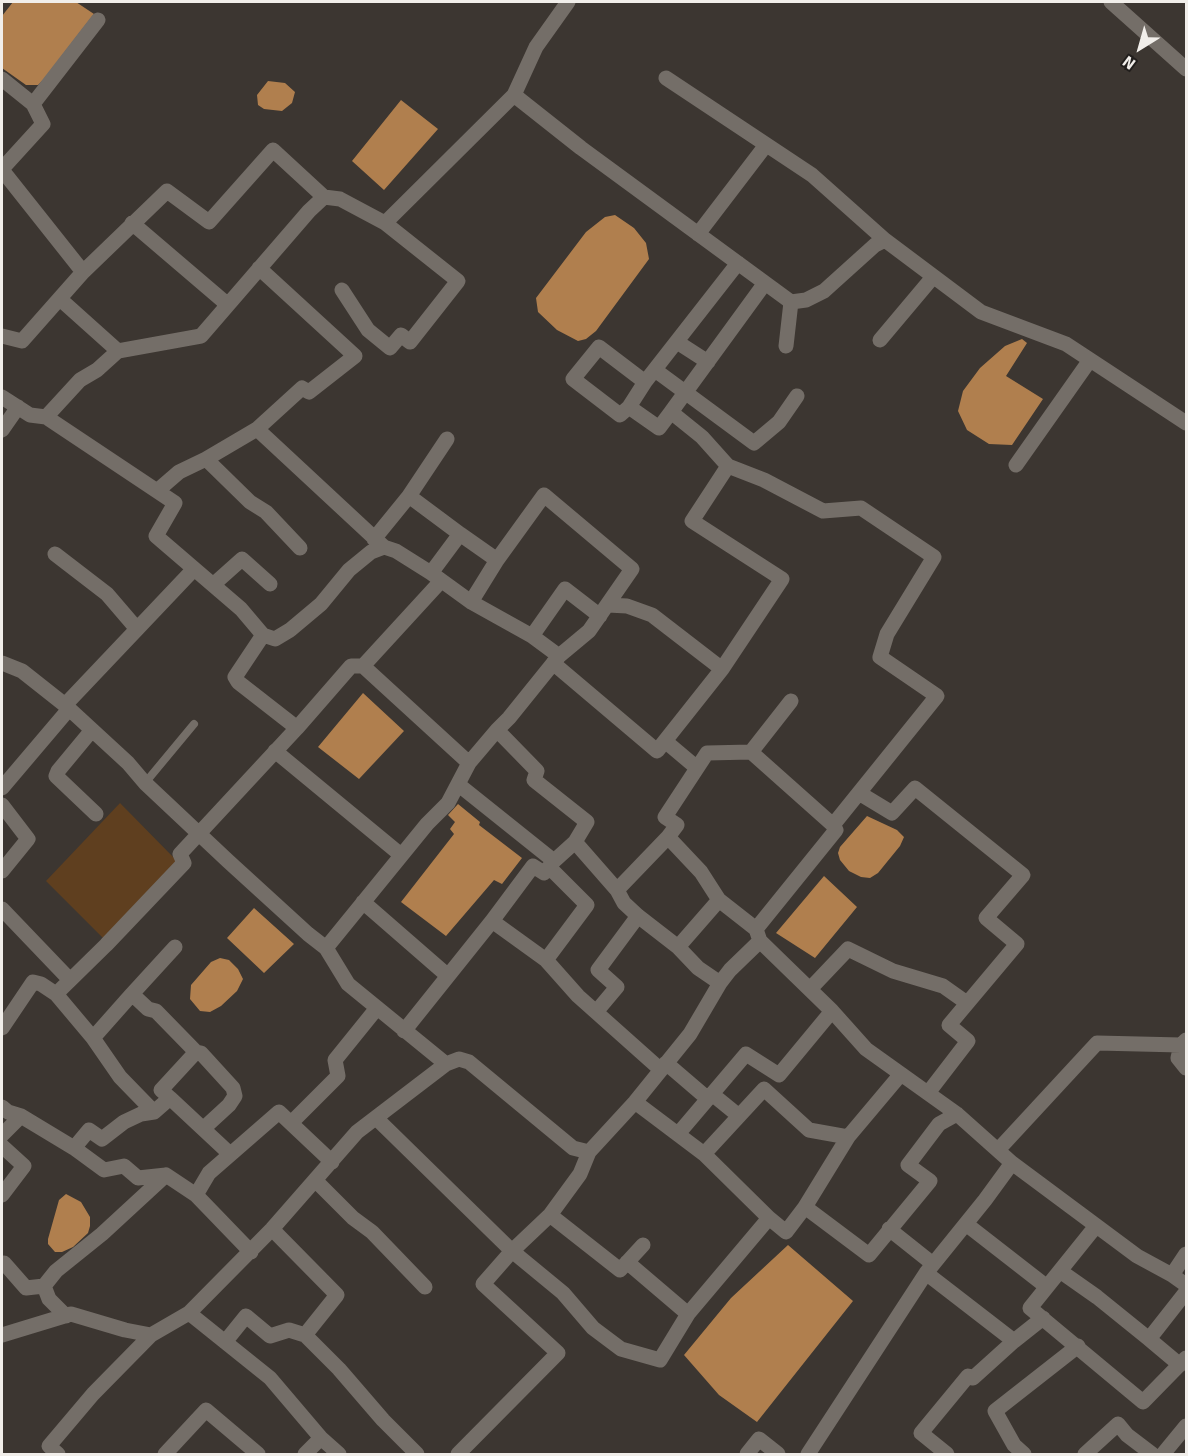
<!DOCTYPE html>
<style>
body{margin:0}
#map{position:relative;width:1188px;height:1456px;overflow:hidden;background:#3c3631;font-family:Signika,sans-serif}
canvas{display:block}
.frame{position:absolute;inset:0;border:3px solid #f1eeea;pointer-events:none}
.north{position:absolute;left:1110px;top:18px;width:60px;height:60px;-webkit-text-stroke:4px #211e1c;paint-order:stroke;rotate:217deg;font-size:16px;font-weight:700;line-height:24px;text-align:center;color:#f1eeea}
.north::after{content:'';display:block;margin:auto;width:21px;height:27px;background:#f1eeea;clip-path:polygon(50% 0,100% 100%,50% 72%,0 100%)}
</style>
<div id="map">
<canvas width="1188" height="1456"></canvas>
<div class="frame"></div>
<div class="north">N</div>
</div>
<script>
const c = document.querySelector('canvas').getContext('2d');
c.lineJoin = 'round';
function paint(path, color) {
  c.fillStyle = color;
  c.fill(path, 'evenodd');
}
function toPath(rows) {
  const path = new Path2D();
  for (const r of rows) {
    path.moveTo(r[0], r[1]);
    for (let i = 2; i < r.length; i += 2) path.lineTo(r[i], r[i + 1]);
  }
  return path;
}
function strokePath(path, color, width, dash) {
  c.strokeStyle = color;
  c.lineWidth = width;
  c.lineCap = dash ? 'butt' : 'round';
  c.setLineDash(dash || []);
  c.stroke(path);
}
paint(toPath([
 [120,803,179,863,106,941,46,881]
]), '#5f3f1f');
paint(toPath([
 [13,2,76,2,94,14,44,79,38,85,26,85,2,68,2,16],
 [268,81,285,83,295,92,292,103,282,111,264,109,258,105,257,95],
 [401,100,438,129,384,190,352,161],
 [615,215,634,228,646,243,649,259,596,331,586,339,578,341,557,330,538,312,536,298,586,232,605,217],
 [1022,339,1027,343,1006,376,1043,399,1012,445,989,444,967,430,958,411,963,391,980,368,1005,346],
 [363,693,404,731,359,779,318,747],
 [458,804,480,822,479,825,522,858,502,884,494,880,446,936,401,902,454,834,450,829,455,822,448,815],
 [867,816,897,830,904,837,900,846,878,873,870,878,861,877,849,871,840,860,838,853,840,847],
 [824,876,857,907,815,958,776,933],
 [254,908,294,944,264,973,227,938],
 [220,958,229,960,238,969,243,979,237,991,221,1006,210,1012,200,1011,190,999,191,985,211,962],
 [66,1194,81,1202,90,1217,90,1226,88,1233,73,1247,62,1252,55,1252,48,1244,48,1239,59,1200],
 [788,1245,853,1301,757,1422,719,1395,684,1355,731,1298]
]), '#b07f4e');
strokePath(toPath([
 [145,783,194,724]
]), '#746e68', 8);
strokePath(toPath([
 [1111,2,1186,69],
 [666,78,812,175,885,240],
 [2,79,33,104,98,20],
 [514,95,581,148,791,302,806,300,824,291,875,245,885,240,981,312,1066,344,1186,423],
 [2,169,43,124,33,104],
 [2,170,83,272],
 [132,223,228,305],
 [385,223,514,95,536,47,568,2],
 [698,234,766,145],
 [259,268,355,356,309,392,302,388,257,429,384,547],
 [60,299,118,351],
 [2,336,22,341,83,272,167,191,209,222,273,150,324,197],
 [880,340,933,277],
 [677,342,708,362],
 [786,346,791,302],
 [655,370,754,443,779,422,797,396],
 [2,397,30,415,46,417,175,503,156,536,241,609,263,635,275,639,290,630,321,604,349,570,371,552,384,547,396,551,431,573,471,602,532,636,559,656,509,718,497,730,469,763,448,803,427,824,326,948],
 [629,407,645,382],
 [671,412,659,428,629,407,620,415,573,379,599,347,645,382,738,263],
 [46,417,80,380,97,370,118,351,201,336,309,211,324,197,340,199,385,223,458,281,410,342,401,335,390,348,368,330,342,290],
 [257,429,206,459,250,502,266,512,300,548],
 [2,430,18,407],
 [1016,465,1090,360],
 [157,491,179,472,206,459],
 [409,496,447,439],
 [460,534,497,560,471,602],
 [374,539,409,496,460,534,431,573],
 [55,554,107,594,137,629],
 [497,560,544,495,632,569,589,631,559,656],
 [441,581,363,666,469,763],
 [214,584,242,559,270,584],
 [608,605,627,606,652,615,722,669,782,579,692,521,728,466],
 [263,635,235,677,238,682,297,728,351,666,363,666],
 [532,636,565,589,600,616],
 [2,663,22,671,65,705,128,763,145,783,228,861,308,934,326,948,348,984,446,1064,357,1132,272,1229,189,1313,151,1335,125,1330,71,1314,2,1335],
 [553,663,657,751,722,669],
 [65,705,194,569],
 [92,730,58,771,56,776,96,814],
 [497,730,537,771,534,780,587,822,575,842,617,890],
 [665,741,697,768],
 [275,751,401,855],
 [751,752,791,701],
 [459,785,554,861,575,842],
 [2,788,69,709],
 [859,793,892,813,915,788,1023,875,986,918,1017,944,949,1025,968,1041,928,1093],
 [2,805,28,839,2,871],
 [833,825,751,752,707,753,665,817,677,825,668,837,701,872,719,900,756,929,760,941,832,1011,866,1049,957,1114,1012,1163],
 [668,837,617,890,624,903,638,916,678,947,698,968,720,983],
 [554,861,544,873,533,866,492,921,546,960,578,996,661,1070],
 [363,902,448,976],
 [2,909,70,980],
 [756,929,836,830,833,825,937,696,880,657,887,634,934,557,861,508,823,511,764,480,728,466,702,437,671,412,765,283],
 [678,947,719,900],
 [546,960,587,905,549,867],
 [810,989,848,949,893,971,943,986,967,1003],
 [56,994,106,945,184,863,180,854,297,728],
 [132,994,175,947],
 [596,1012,617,987,598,970,638,916],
 [2,1028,33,982,41,984,56,994,93,1038,120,1077,154,1112],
 [404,1031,492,921],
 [93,1038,132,994,148,1009,156,1011,196,1052,201,1053,233,1088,235,1096,229,1105,204,1128],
 [1186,1040,1181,1045,1178,1058,1186,1068],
 [666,1063,708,1099],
 [446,1064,459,1059,469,1062,573,1148,589,1152,635,1102,690,1034,720,983,730,970,760,941],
 [712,1094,739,1116],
 [170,1098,161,1090,196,1052],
 [635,1102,704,1154,764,1089,809,1130,848,1137,901,1074],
 [2,1107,8,1112,21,1116,74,1148,104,1170,124,1166,138,1178,166,1175],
 [376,1118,512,1251,483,1284,558,1353,458,1454],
 [291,1123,338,1076,335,1060,377,1008],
 [678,1134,746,1054,779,1075,832,1011],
 [2,1135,21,1116],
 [2,1146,24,1166,2,1195],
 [74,1148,89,1130,102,1139,124,1122,141,1114,154,1112,170,1098,230,1154],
 [998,1150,1097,1043,1181,1045],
 [589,1152,580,1174,550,1215,512,1251,563,1293,593,1328,621,1349,660,1360,688,1314,769,1218,786,1232,805,1207,869,1255,930,1181,908,1165,939,1124,957,1114],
 [704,1154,769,1218],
 [316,1181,353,1218,372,1232,425,1287],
 [196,1195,209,1173,279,1112,332,1162],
 [805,1207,848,1137],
 [550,1215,620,1270,643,1245],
 [966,1224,1047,1287],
 [1096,1226,1030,1308,1143,1402,1186,1358],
 [272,1229,337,1295,305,1335],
 [889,1229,933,1264],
 [627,1262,688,1314],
 [2,1265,4,1263,26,1288,44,1286],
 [1060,1271,1097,1297,1149,1339],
 [926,1273,1014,1341,973,1378,968,1376,921,1433,947,1454],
 [1172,1275,1186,1254],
 [189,1313,270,1378,321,1438],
 [66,1316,49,1299,44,1286,56,1271,102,1234,166,1175,196,1195,251,1252],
 [1014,1341,1043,1318],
 [225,1342,246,1316,270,1336,289,1330,305,1335,339,1369,383,1420,417,1454],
 [1180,1365,1149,1339,1186,1292],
 [58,1454,49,1446,93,1394,151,1335],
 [165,1454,206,1410,258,1454],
 [305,1454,321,1438,339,1454],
 [747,1454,759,1439,778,1454],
 [808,1454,926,1273,985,1200,1012,1163,1137,1256,1172,1275,1186,1285],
 [1024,1454,1014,1445,995,1411,1078,1346],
 [1085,1454,1118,1424,1127,1435,1152,1454],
 [1163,1454,1186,1426]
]), '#746e68', 15);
</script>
